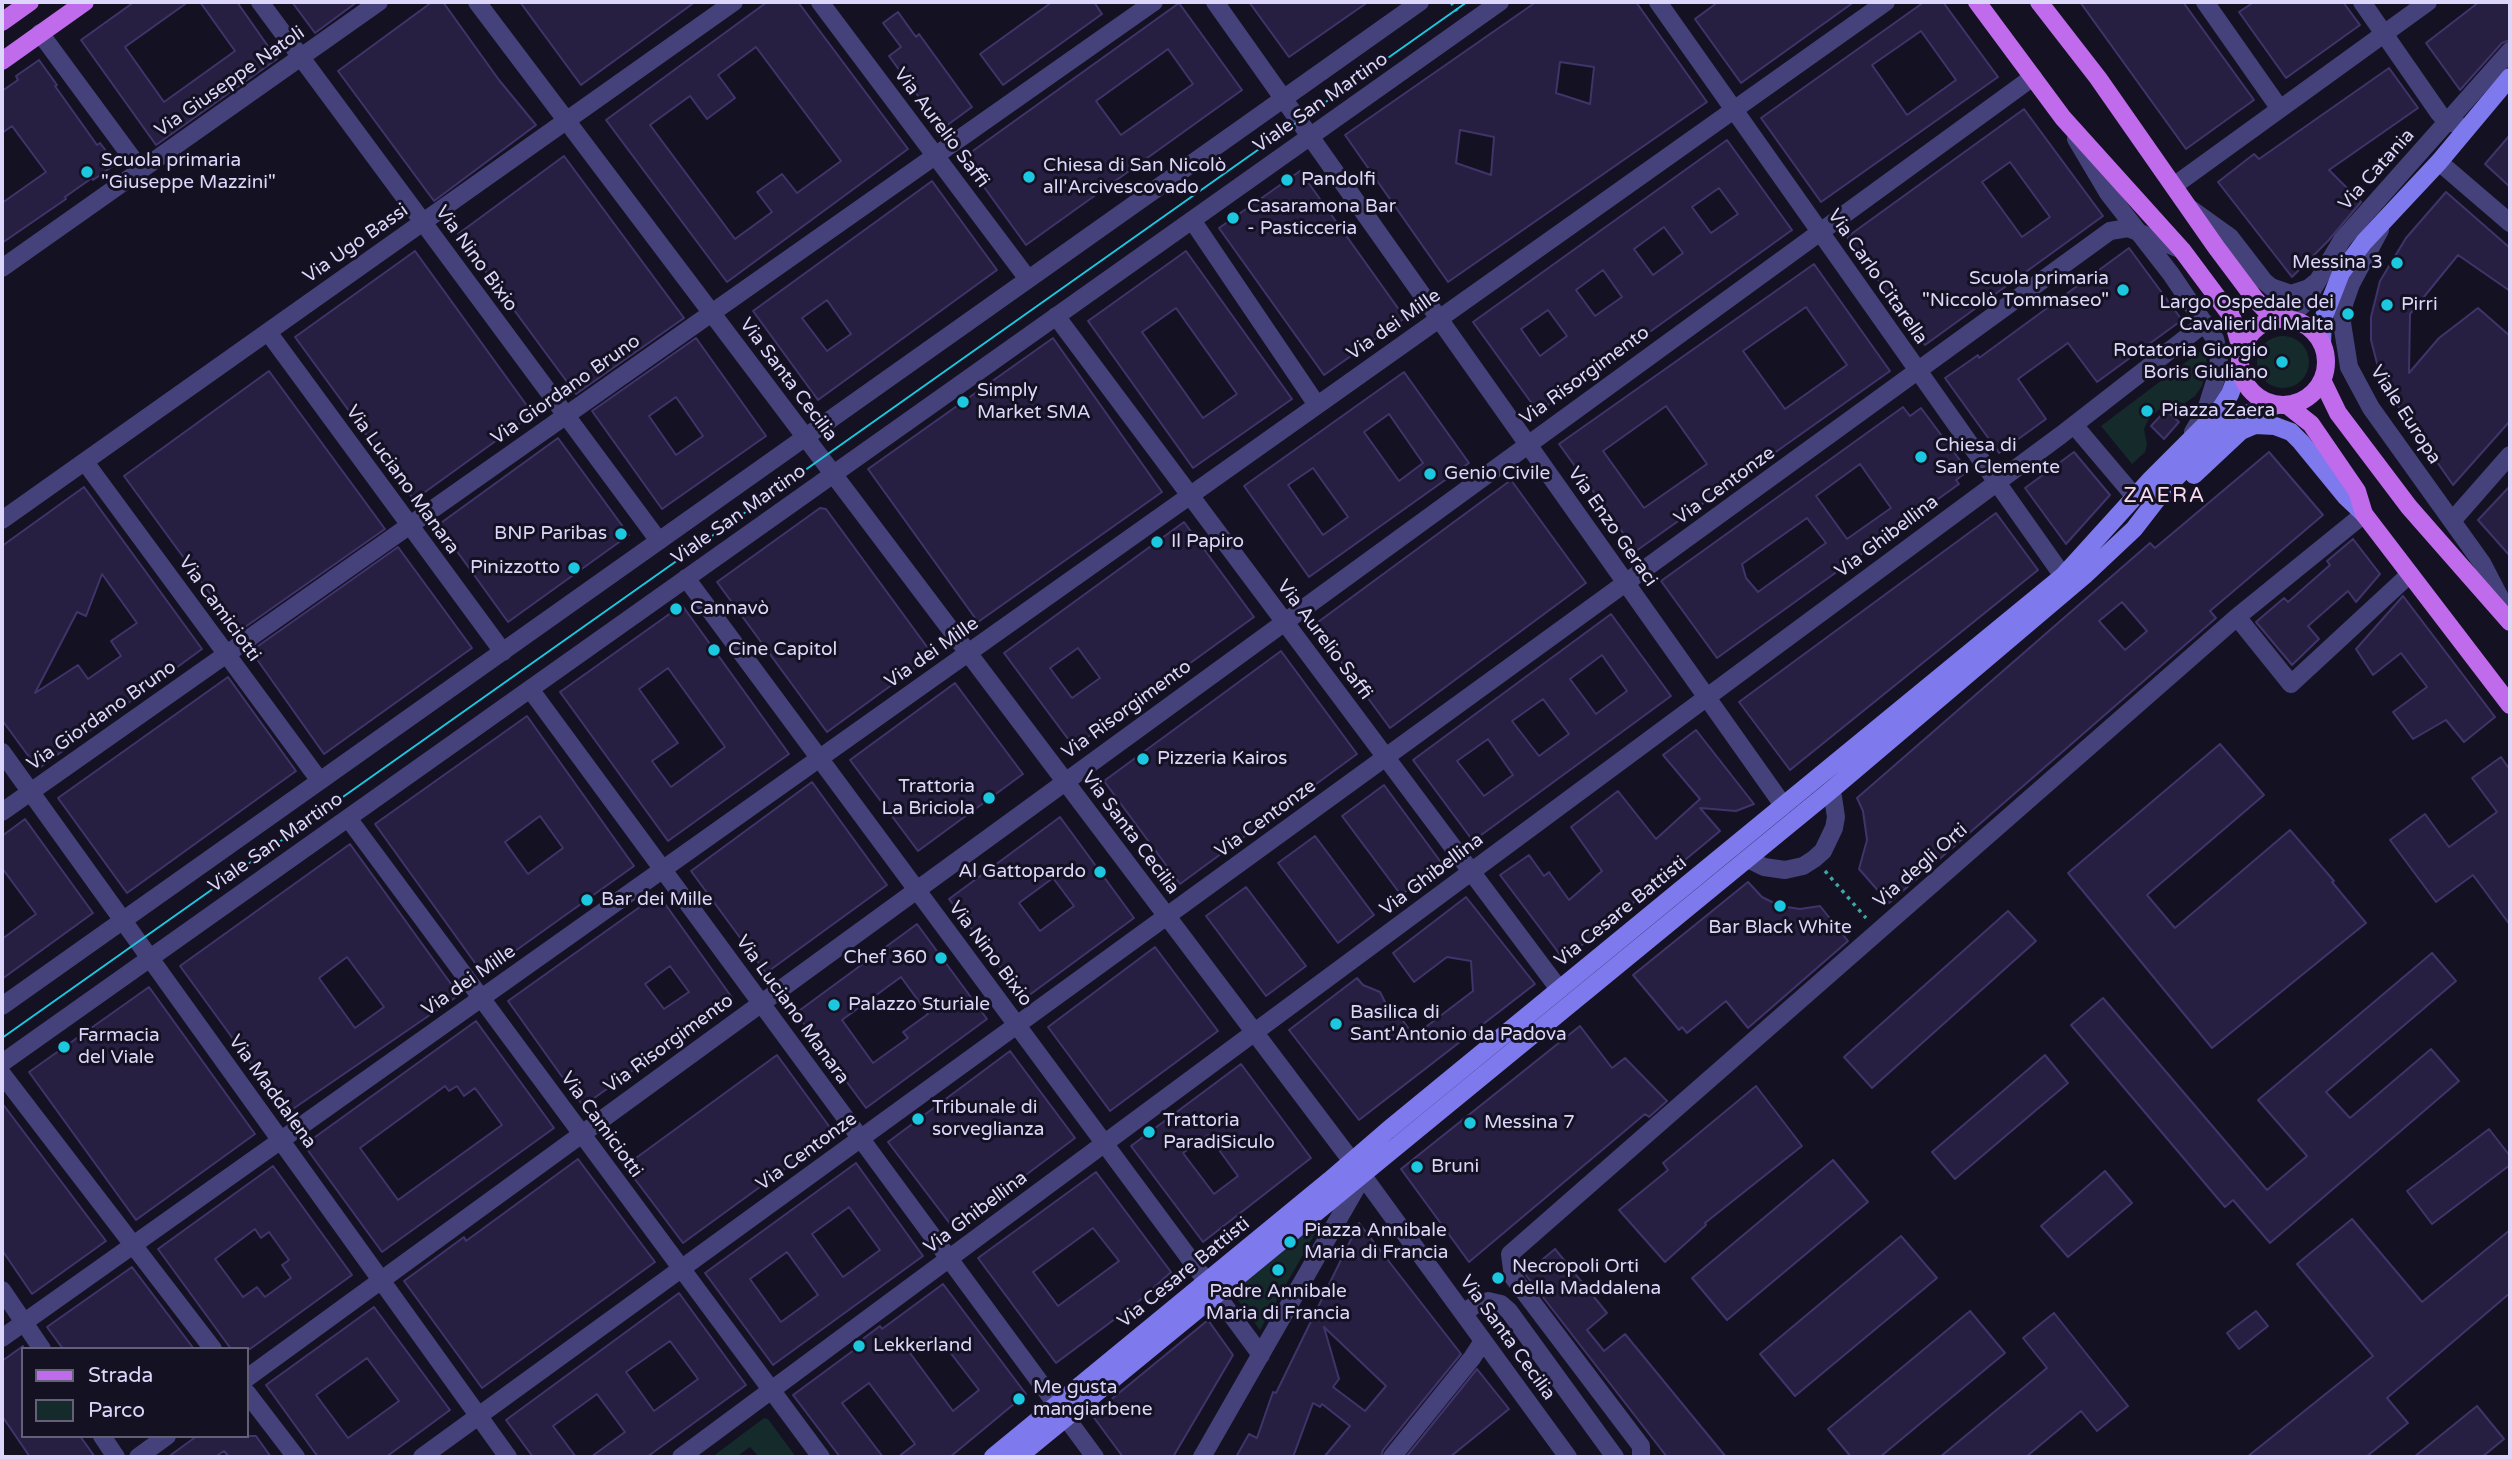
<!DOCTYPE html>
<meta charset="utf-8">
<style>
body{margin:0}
#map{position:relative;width:2512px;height:1459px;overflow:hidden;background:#141122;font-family:"Varela Round",sans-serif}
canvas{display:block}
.frame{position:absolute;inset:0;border:4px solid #dcd7fa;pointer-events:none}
.legend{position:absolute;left:21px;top:1347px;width:228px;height:91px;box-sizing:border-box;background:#141122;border:2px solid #646078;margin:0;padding:9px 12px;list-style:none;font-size:21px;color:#dcd7fa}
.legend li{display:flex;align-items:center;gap:14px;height:35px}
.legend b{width:35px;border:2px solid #646078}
</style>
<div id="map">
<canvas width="2512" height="1459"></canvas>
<div class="frame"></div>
<ul class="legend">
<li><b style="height:9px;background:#bf6bec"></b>Strada</li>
<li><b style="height:19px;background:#152b2b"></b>Parco</li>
</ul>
</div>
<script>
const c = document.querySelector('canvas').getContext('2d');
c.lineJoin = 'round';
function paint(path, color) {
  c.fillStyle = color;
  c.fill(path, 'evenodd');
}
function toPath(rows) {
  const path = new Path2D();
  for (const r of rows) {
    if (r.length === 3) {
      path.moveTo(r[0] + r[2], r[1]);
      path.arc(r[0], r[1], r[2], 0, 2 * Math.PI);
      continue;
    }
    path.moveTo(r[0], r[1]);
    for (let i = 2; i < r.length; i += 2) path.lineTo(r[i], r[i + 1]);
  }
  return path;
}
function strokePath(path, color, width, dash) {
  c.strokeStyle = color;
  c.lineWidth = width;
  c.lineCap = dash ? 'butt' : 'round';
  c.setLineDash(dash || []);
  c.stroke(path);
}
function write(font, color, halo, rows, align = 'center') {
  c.font = font + ' "Varela Round",sans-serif';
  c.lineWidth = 6;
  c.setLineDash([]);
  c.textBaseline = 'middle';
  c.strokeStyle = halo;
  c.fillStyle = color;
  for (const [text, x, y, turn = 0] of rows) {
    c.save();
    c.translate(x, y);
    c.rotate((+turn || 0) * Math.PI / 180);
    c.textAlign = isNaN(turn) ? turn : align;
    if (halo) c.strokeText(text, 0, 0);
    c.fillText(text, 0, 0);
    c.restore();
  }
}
paint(toPath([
 [2283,362,26],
 [2206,347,2207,366,2202,386,2195,396,2185,403,2163,406,2148,420,2144,429,2147,445,2145,452,2132,464,2101,426],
 [1313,1224,1317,1225,1316,1232,1260,1330,1231,1291],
 [764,1418,768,1419,796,1457,759,1457,750,1447,736,1457,712,1457]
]), '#152b2b');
const building = toPath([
 [134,2,188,2,125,47,164,102,235,51,200,2,237,2,277,59,156,145,81,40,134,2],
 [292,2,357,2,315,33,292,2],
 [432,2,443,2,499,80,536,125,434,201,338,71,432,2],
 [520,2,695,2,581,85,520,2],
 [767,2,798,2,908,149,727,282,606,120,767,2],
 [756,47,841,161,797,193,782,174,757,192,772,212,735,239,650,125,690,96,707,119,735,98,718,75,756,47],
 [1052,2,1094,2,1102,14,1003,85,980,54,1052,2],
 [1249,2,1368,2,1289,57,1249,2],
 [1536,2,1636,2,1707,102,1448,282,1345,135,1536,2],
 [1560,62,1594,67,1590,104,1556,93,1560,62],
 [1460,130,1494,137,1491,175,1456,163,1460,130],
 [1718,2,1854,2,1741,83,1695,19,1718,2],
 [1924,2,1943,2,1998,77,1821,202,1761,118,1924,2],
 [1921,31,1956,80,1907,115,1872,65,1921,31],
 [2080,2,2183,2,2254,100,2186,149,2080,2],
 [2254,2,2343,2,2360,25,2286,78,2239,12,2254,2],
 [2479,2,2510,2,2510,40,2502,43,2460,90,2426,43,2479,2],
 [1179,3,1242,90,1026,245,963,158,1179,3],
 [1168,49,1193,84,1121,135,1096,101,1168,49],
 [898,12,916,37,919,34,972,107,942,129,889,56,901,47,883,23,898,12],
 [39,60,57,85,55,86,97,145,100,143,116,164,93,180,92,178,65,197,66,199,2,243,2,203,46,172,12,126,2,133,2,91,18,80,16,76,39,60],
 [2389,68,2418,108,2329,170,2361,202,2328,241,2292,277,2218,182,2254,154,2259,159,2389,68],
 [2024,109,2103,216,1925,345,1847,237,2024,109],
 [2010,162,2050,217,2022,237,1982,182,2010,162],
 [2510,135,2510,187,2485,164,2510,135],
 [1727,140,1792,230,1538,412,1473,322,1727,140],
 [1719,188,1738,214,1711,233,1692,207,1719,188],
 [1664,227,1683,253,1653,275,1634,249,1664,227],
 [1603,270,1622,297,1595,316,1576,290,1603,270],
 [1548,310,1567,336,1540,356,1521,329,1548,310],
 [564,156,684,318,576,394,458,234,564,156],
 [1300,171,1405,318,1324,375,1219,228,1300,171],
 [932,181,997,270,818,400,753,311,932,181],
 [827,300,851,334,827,351,802,318,827,300],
 [2446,192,2510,248,2510,291,2458,255,2410,314,2409,373,2439,338,2478,308,2510,336,2510,421,2453,485,2387,390,2381,379,2371,340,2371,317,2380,281,2406,238,2446,192],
 [2129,248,2182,320,2097,382,2068,343,2018,379,2046,419,1999,453,1945,378,1978,355,1979,358,2129,248],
 [415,251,533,414,414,500,295,337,415,251],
 [1186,251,1292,399,1193,468,1088,321,1186,251],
 [1176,308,1237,394,1203,418,1142,332,1176,308],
 [1814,264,1890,371,1636,551,1559,444,1814,264],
 [1806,307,1847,365,1785,409,1743,351,1806,307],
 [1666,406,1707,464,1644,508,1603,451,1666,406],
 [696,338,766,436,662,509,592,411,696,338],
 [676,397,703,436,676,455,649,416,676,397],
 [1053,338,1162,492,978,622,868,469,1053,338],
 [269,371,385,529,238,632,124,476,269,371],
 [1404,372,1469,463,1309,577,1244,486,1404,372],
 [1389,414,1423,463,1399,481,1364,432,1389,414],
 [1313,468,1348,517,1323,535,1288,485,1313,468],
 [1903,407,1910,416,1921,408,1968,471,1956,480,1959,484,1717,658,1661,581,1903,407],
 [1860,464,1891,508,1847,539,1816,496,1860,464],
 [1807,518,1826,543,1758,592,1746,578,1742,564,1807,518],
 [2166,410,2179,422,2164,439,2151,426,2166,410],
 [558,438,629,535,508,622,438,525,558,438],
 [2074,452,2110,495,2066,544,2025,488,2074,452],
 [2269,452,2323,515,2210,611,2216,618,1889,903,1859,869,1867,840,1863,811,1857,798,2150,543,2155,548,2269,452],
 [2122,602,2147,631,2125,650,2099,621,2122,602],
 [1511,480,1586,583,1390,728,1314,625,1511,480],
 [2510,486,2510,556,2478,520,2510,486],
 [84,487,202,649,38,769,2,720,2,546,84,487],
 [102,574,137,623,111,641,121,656,88,679,78,665,35,693,77,612,86,616,102,574],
 [820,508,826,509,933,655,827,732,717,582,820,508],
 [1996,513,2038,570,1790,770,1739,702,1996,513],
 [1184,522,1254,617,1074,747,1004,653,1184,522],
 [1078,648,1100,678,1072,698,1050,668,1078,648],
 [2353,539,2380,574,2356,602,2348,591,2308,626,2319,639,2292,665,2256,622,2284,598,2288,602,2330,565,2327,561,2353,539],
 [398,547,472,648,324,754,251,651,398,547],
 [2403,596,2495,717,2464,742,2446,720,2413,739,2393,712,2427,687,2401,653,2373,675,2356,649,2403,596],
 [682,605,789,754,668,841,560,692,682,605],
 [668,668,725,747,671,787,652,761,678,743,639,689,668,668],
 [1611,614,1671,696,1473,841,1413,760,1611,614],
 [1602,655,1627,691,1596,714,1570,679,1602,655],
 [1543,699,1569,734,1539,756,1512,721,1543,699],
 [1488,739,1513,775,1484,796,1457,761,1488,739],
 [1281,651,1357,754,1180,884,1104,781,1281,651],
 [228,677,296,771,127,893,58,798,228,677],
 [955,683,1023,774,918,851,850,760,955,683],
 [527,716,634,866,483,974,375,824,527,716],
 [540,816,563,848,528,874,505,842,540,816],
 [1696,730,1754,804,1736,811,1700,808,1720,831,1564,960,1500,875,1529,855,1544,876,1549,872,1569,900,1602,871,1571,827,1618,791,1656,839,1700,799,1663,755,1696,730],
 [2220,744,2264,795,2147,895,2175,928,2290,830,2334,881,2332,882,2366,923,2212,1048,2068,873,2220,744],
 [2501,757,2510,770,2510,925,2473,875,2436,902,2390,840,2425,814,2449,847,2497,812,2472,778,2501,757],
 [812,782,887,885,766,973,691,871,812,782],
 [1384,785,1443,865,1401,895,1342,816,1384,785],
 [1060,817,1134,918,1024,999,949,899,1060,817],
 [1053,878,1074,906,1040,931,1019,903,1053,878],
 [25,819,93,913,2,979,2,939,36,914,2,868,2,836,25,819],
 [1315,836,1374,915,1338,943,1278,863,1315,836],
 [350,844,459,995,287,1113,180,966,350,844],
 [347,957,384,1007,355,1028,319,978,347,957],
 [1748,882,1762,897,1780,906,1800,909,1820,906,1848,941,1748,1028,1726,1001,1687,1033,1682,1027,1679,1030,1633,975,1748,882],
 [1246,887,1306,966,1266,996,1206,916,1246,887],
 [658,894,733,999,583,1106,508,1001,658,894],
 [670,966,689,992,664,1009,645,984,670,966],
 [1466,897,1535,984,1359,1120,1289,1030,1357,978,1363,985,1380,992,1389,1010,1393,1007,1414,1036,1473,991,1471,961,1447,957,1414,982,1393,953,1466,897],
 [2008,911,2036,941,1872,1088,1844,1057,2008,911],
 [917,924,987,1019,866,1108,796,1013,917,924],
 [901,977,928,1014,903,1032,908,1038,873,1063,842,1020,901,977],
 [1155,947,1218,1031,1110,1111,1048,1027,1155,947],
 [2432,953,2456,981,2326,1092,2350,1118,2431,1049,2459,1081,2270,1243,2233,1200,2225,1207,2071,1025,2103,998,2267,1190,2307,1156,2258,1100,2432,953],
 [149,987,255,1134,136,1220,29,1072,149,987],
 [476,1021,554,1128,382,1252,304,1145,476,1021],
 [445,1086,449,1091,457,1086,464,1096,475,1088,502,1125,398,1200,360,1148,445,1086],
 [1580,1026,1612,1068,1625,1058,1667,1101,1649,1117,1645,1114,1469,1262,1401,1169,1580,1026],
 [1010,1051,1075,1138,954,1229,888,1142,1010,1051],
 [777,1055,834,1133,683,1243,625,1166,777,1055],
 [2045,1055,2068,1083,1955,1179,1932,1152,2045,1055],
 [1241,1064,1311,1158,1203,1242,1131,1146,1241,1064],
 [1208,1135,1238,1176,1214,1194,1183,1153,1208,1135],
 [1756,1086,1802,1146,1705,1223,1706,1225,1665,1262,1619,1210,1668,1170,1663,1163,1756,1086],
 [2,1103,106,1241,32,1294,2,1250,2,1103],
 [2489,1129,2510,1156,2510,1165,2432,1224,2407,1191,2489,1129],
 [578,1159,655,1262,482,1388,404,1281,464,1237,466,1241,578,1159],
 [1833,1160,1868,1202,1727,1320,1692,1278,1833,1160],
 [856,1163,923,1256,773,1365,705,1273,856,1163],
 [849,1207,880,1250,843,1277,812,1234,849,1207],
 [787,1252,818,1295,781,1322,750,1279,787,1252],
 [273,1166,352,1275,250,1349,231,1349,158,1249,273,1166],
 [255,1229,261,1238,269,1232,289,1260,282,1265,291,1278,265,1297,257,1287,243,1297,215,1259,255,1229],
 [2105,1171,2132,1203,2068,1257,2041,1226,2105,1171],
 [1096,1172,1171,1272,1139,1301,1056,1363,978,1258,1096,1172],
 [1093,1228,1119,1261,1058,1306,1033,1272,1093,1228],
 [2352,1219,2422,1302,2510,1230,2510,1293,2387,1398,2408,1423,2366,1457,2247,1457,2373,1356,2297,1264,2352,1219],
 [1359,1223,1461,1354,1383,1450,1381,1457,1324,1457,1350,1426,1322,1404,1320,1407,1313,1403,1293,1457,1236,1457,1249,1434,1257,1438,1273,1392,1276,1393,1359,1223],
 [1324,1327,1386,1386,1365,1411,1333,1387,1339,1379,1324,1327],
 [1901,1236,1937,1278,1795,1396,1760,1354,1901,1236],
 [1555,1249,1607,1313,1587,1330,1604,1351,1625,1334,1726,1457,1667,1457,1525,1274,1555,1249],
 [132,1267,194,1349,63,1349,47,1327,132,1267],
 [943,1284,1026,1394,950,1457,898,1457,915,1444,869,1383,842,1403,883,1457,840,1457,793,1395,854,1350,852,1347,880,1326,882,1329,943,1284],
 [936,1334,979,1390,953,1411,910,1353,936,1334],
 [679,1293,746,1385,647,1457,591,1457,625,1432,597,1394,553,1426,576,1457,533,1457,506,1420,679,1293],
 [670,1341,698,1379,654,1411,626,1372,670,1341],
 [374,1307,450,1410,386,1457,318,1457,266,1385,374,1307],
 [367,1358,399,1401,348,1438,316,1395,367,1358],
 [1970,1311,2005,1353,1880,1457,1851,1457,1828,1429,1970,1311],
 [2256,1311,2268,1326,2239,1349,2227,1333,2256,1311],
 [2054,1313,2128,1406,2097,1431,2081,1411,2026,1457,1940,1457,2047,1368,2023,1338,2054,1313],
 [1208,1320,1233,1355,1173,1457,1123,1457,1092,1415,1208,1320],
 [23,1346,23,1436,80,1436,95,1457,30,1457,2,1416,2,1361,23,1346],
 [1477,1369,1509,1409,1450,1457,1406,1457,1477,1369],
 [2477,1406,2504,1439,2482,1457,2414,1457,2477,1406],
 [197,1436,256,1436,271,1457,229,1457,224,1451,215,1457,168,1457,197,1436]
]);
paint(building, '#271f41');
strokePath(building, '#40346a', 2);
strokePath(toPath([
 [1451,2,1457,11],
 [1825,871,1866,918]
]), '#3ea7a3', 3.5, [3.5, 5]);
strokePath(toPath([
 [260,2,659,541],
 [477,2,1363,1176,1568,1457],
 [820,2,1028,279],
 [1215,2,1783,805],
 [1658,2,2063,576],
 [2205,2,2280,109],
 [2362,2,2439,113,2447,122,2457,124],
 [40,33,141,170],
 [2076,139,2108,193,2171,274,2215,339,2219,355,2218,372,2206,410,2193,432],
 [2439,162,2510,223],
 [2175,185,2428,2],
 [2191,209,2230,237,2264,281,2271,287,2291,294,2309,288,2315,283],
 [1192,220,1317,405],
 [2380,230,2351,284,2344,304,2342,323,2349,367,2371,408,2482,563,2510,617],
 [2,268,379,2],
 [1056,316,1559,989],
 [2282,319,2290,316,2304,304,2342,240,2510,51],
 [268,332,503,652],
 [2074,425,2135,497],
 [85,462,320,781],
 [2,520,734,2],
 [2452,521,2510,455],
 [686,578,1261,1355],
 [2237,617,2291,684,2410,574],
 [530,689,1095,1457],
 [2,752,508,1457],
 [2,812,1154,2],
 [348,818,821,1457],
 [1748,859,1764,867,1785,870,1803,866,1814,859,1823,851,1834,828,1836,817,1833,797,1830,791],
 [2,1006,1420,2],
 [2,1063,1500,2],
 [2,1074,213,1349],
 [2,1290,42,1349],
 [1463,1313,1475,1305,1488,1301,1501,1304,1509,1311,1615,1457],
 [2,1338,1886,2],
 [247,1378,2033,77],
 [247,1393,296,1457],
 [102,1436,116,1457],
 [138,1457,167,1436],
 [422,1457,2110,231,2128,228,2182,250],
 [681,1457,2061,435,2205,323],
 [1202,1457,1363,1176],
 [1392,1457,1472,1358,1483,1341],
 [1641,1457,1641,1446,1513,1277,1510,1254,2237,617,2364,514]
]), '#45427b', 18);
strokePath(toPath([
 [2322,344,2323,319,2341,273,2364,242,2439,162,2510,77],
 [2194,475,2241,431,2255,425,2275,426,2291,432,2301,442,2346,497,2364,514],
 [993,1457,1330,1180,1388,1130,2063,576,2151,479,2219,411,2230,394,2240,367],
 [1018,1457,1830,791,2084,576,2134,529,2165,489,2230,423,2246,414,2277,405]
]), '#7f79ee', 18);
strokePath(toPath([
 [1977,2,2063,118,2182,250,2232,317,2241,349],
 [2039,2,2098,78,2216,247,2255,299,2274,319],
 [2,22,30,2],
 [2,61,85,2],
 [2283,362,43],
 [2322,380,2338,413,2409,507,2510,622],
 [2287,405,2311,424,2357,491,2364,514,2510,705]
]), '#bf6bec', 18);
strokePath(toPath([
 [2,1038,1467,2]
]), '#1cc8e0', 2);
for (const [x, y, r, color] of [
 [87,172,7,"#1cc8e0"],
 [1029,177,7,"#1cc8e0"],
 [1287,180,7,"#1cc8e0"],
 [1233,218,7,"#1cc8e0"],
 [2397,263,7,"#1cc8e0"],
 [2123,290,7,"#1cc8e0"],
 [2387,305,7,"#1cc8e0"],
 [2348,314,7,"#1cc8e0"],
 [2282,362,7,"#1cc8e0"],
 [963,402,7,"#1cc8e0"],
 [2147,411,7,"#1cc8e0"],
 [1921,457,7,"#1cc8e0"],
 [1430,474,7,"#1cc8e0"],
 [621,534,7,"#1cc8e0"],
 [1157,542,7,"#1cc8e0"],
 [574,568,7,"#1cc8e0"],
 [676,609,7,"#1cc8e0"],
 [714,650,7,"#1cc8e0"],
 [1143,759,7,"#1cc8e0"],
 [989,798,7,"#1cc8e0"],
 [1100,872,7,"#1cc8e0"],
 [587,900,7,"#1cc8e0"],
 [1780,906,7,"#1cc8e0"],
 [941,958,7,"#1cc8e0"],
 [834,1005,7,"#1cc8e0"],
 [1336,1024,7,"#1cc8e0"],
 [64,1047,7,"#1cc8e0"],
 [918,1119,7,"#1cc8e0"],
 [1470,1123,7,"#1cc8e0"],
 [1149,1132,7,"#1cc8e0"],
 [1417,1167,7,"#1cc8e0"],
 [1290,1242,7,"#1cc8e0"],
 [1278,1270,7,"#1cc8e0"],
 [1498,1278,7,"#1cc8e0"],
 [859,1346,7,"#1cc8e0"],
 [1019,1399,7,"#1cc8e0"]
]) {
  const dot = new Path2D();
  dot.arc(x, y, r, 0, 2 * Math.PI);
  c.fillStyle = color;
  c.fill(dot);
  strokePath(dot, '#141122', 2.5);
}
write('19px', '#dcd7fa', '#141122', [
 ["Via Giuseppe Natoli",230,82,-35],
 ["Viale San Martino",1321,103,-35],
 ["Via Aurelio Saffi",941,128,53],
 ["Via Catania",2377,170,-48],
 ["Via Ugo Bassi",356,244,-35],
 ["Via Nino Bixio",476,259,54],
 ["Via Carlo Citarella",1877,277,55],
 ["Via dei Mille",1394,325,-35],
 ["Via Risorgimento",1585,376,-36],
 ["Via Santa Cecilia",788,380,53],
 ["Via Giordano Bruno",566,390,-35],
 ["Viale Europa",2405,415,57],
 ["Via Luciano Manara",402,480,54],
 ["Via Centonze",1725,486,-36],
 ["Viale San Martino",739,515,-35],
 ["Via Enzo Geraci",1612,527,55],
 ["Via Ghibellina",1887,537,-37],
 ["Via Camiciotti",219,609,54],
 ["Via Aurelio Saffi",1324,640,53],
 ["Via dei Mille",932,653,-35],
 ["Via Risorgimento",1127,710,-36],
 ["Via Giordano Bruno",102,716,-35],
 ["Via Centonze",1266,819,-36],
 ["Via Santa Cecilia",1130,833,53],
 ["Viale San Martino",276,843,-35],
 ["Via degli Orti",1921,866,-41],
 ["Via Ghibellina",1432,875,-37],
 ["Via Cesare Battisti",1621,912,-39],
 ["Via Nino Bixio",990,954,53],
 ["Via dei Mille",469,981,-35],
 ["Via Luciano Manara",792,1010,54],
 ["Via Risorgimento",669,1044,-36],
 ["Via Maddalena",272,1092,54],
 ["Via Camiciotti",601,1125,54],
 ["Via Centonze",807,1152,-36],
 ["Via Ghibellina",976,1213,-37],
 ["Via Cesare Battisti",1184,1273,-39],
 ["Via Santa Cecilia",1507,1338,54]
]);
write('19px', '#dcd7fa', '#141122', [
 ["Scuola primaria",101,161],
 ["\"Giuseppe Mazzini\"",101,183],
 ["Chiesa di San Nicolò",1043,166],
 ["all'Arcivescovado",1043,188],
 ["Pandolfi",1301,180],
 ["Casaramona Bar",1247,207],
 ["- Pasticceria",1247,229],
 ["Messina 3",2383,263,"right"],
 ["Scuola primaria",2109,279,"right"],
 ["\"Niccolò Tommaseo\"",2109,301,"right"],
 ["Largo Ospedale dei",2334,303,"right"],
 ["Cavalieri di Malta",2334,325,"right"],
 ["Pirri",2401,305],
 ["Rotatoria Giorgio",2268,351,"right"],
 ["Boris Giuliano",2268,373,"right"],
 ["Simply",977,391],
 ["Market SMA",977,413],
 ["Piazza Zaera",2161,411],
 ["Chiesa di",1935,446],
 ["San Clemente",1935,468],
 ["Genio Civile",1444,474],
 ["BNP Paribas",607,534,"right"],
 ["Il Papiro",1171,542],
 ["Pinizzotto",560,568,"right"],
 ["Cannavò",690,609],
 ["Cine Capitol",728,650],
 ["Pizzeria Kairos",1157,759],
 ["Trattoria",975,787,"right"],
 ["La Briciola",975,809,"right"],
 ["Al Gattopardo",1086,872,"right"],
 ["Bar dei Mille",601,900],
 ["Bar Black White",1780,928,"center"],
 ["Chef 360",927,958,"right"],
 ["Palazzo Sturiale",848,1005],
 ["Basilica di",1350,1013],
 ["Sant'Antonio da Padova",1350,1035],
 ["Farmacia",78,1036],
 ["del Viale",78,1058],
 ["Tribunale di",932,1108],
 ["sorveglianza",932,1130],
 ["Trattoria",1163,1121],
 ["ParadiSiculo",1163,1143],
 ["Messina 7",1484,1123],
 ["Bruni",1431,1167],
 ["Piazza Annibale",1304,1231],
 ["Maria di Francia",1304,1253],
 ["Necropoli Orti",1512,1267],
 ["della Maddalena",1512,1289],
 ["Padre Annibale",1278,1292,"center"],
 ["Maria di Francia",1278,1314,"center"],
 ["Lekkerland",873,1346],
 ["Me gusta",1033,1388],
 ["mangiarbene",1033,1410]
], 'left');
c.letterSpacing = '2px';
write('21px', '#fad8ed', '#141122', [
 ["ZAERA",2165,496]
]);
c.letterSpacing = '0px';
</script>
